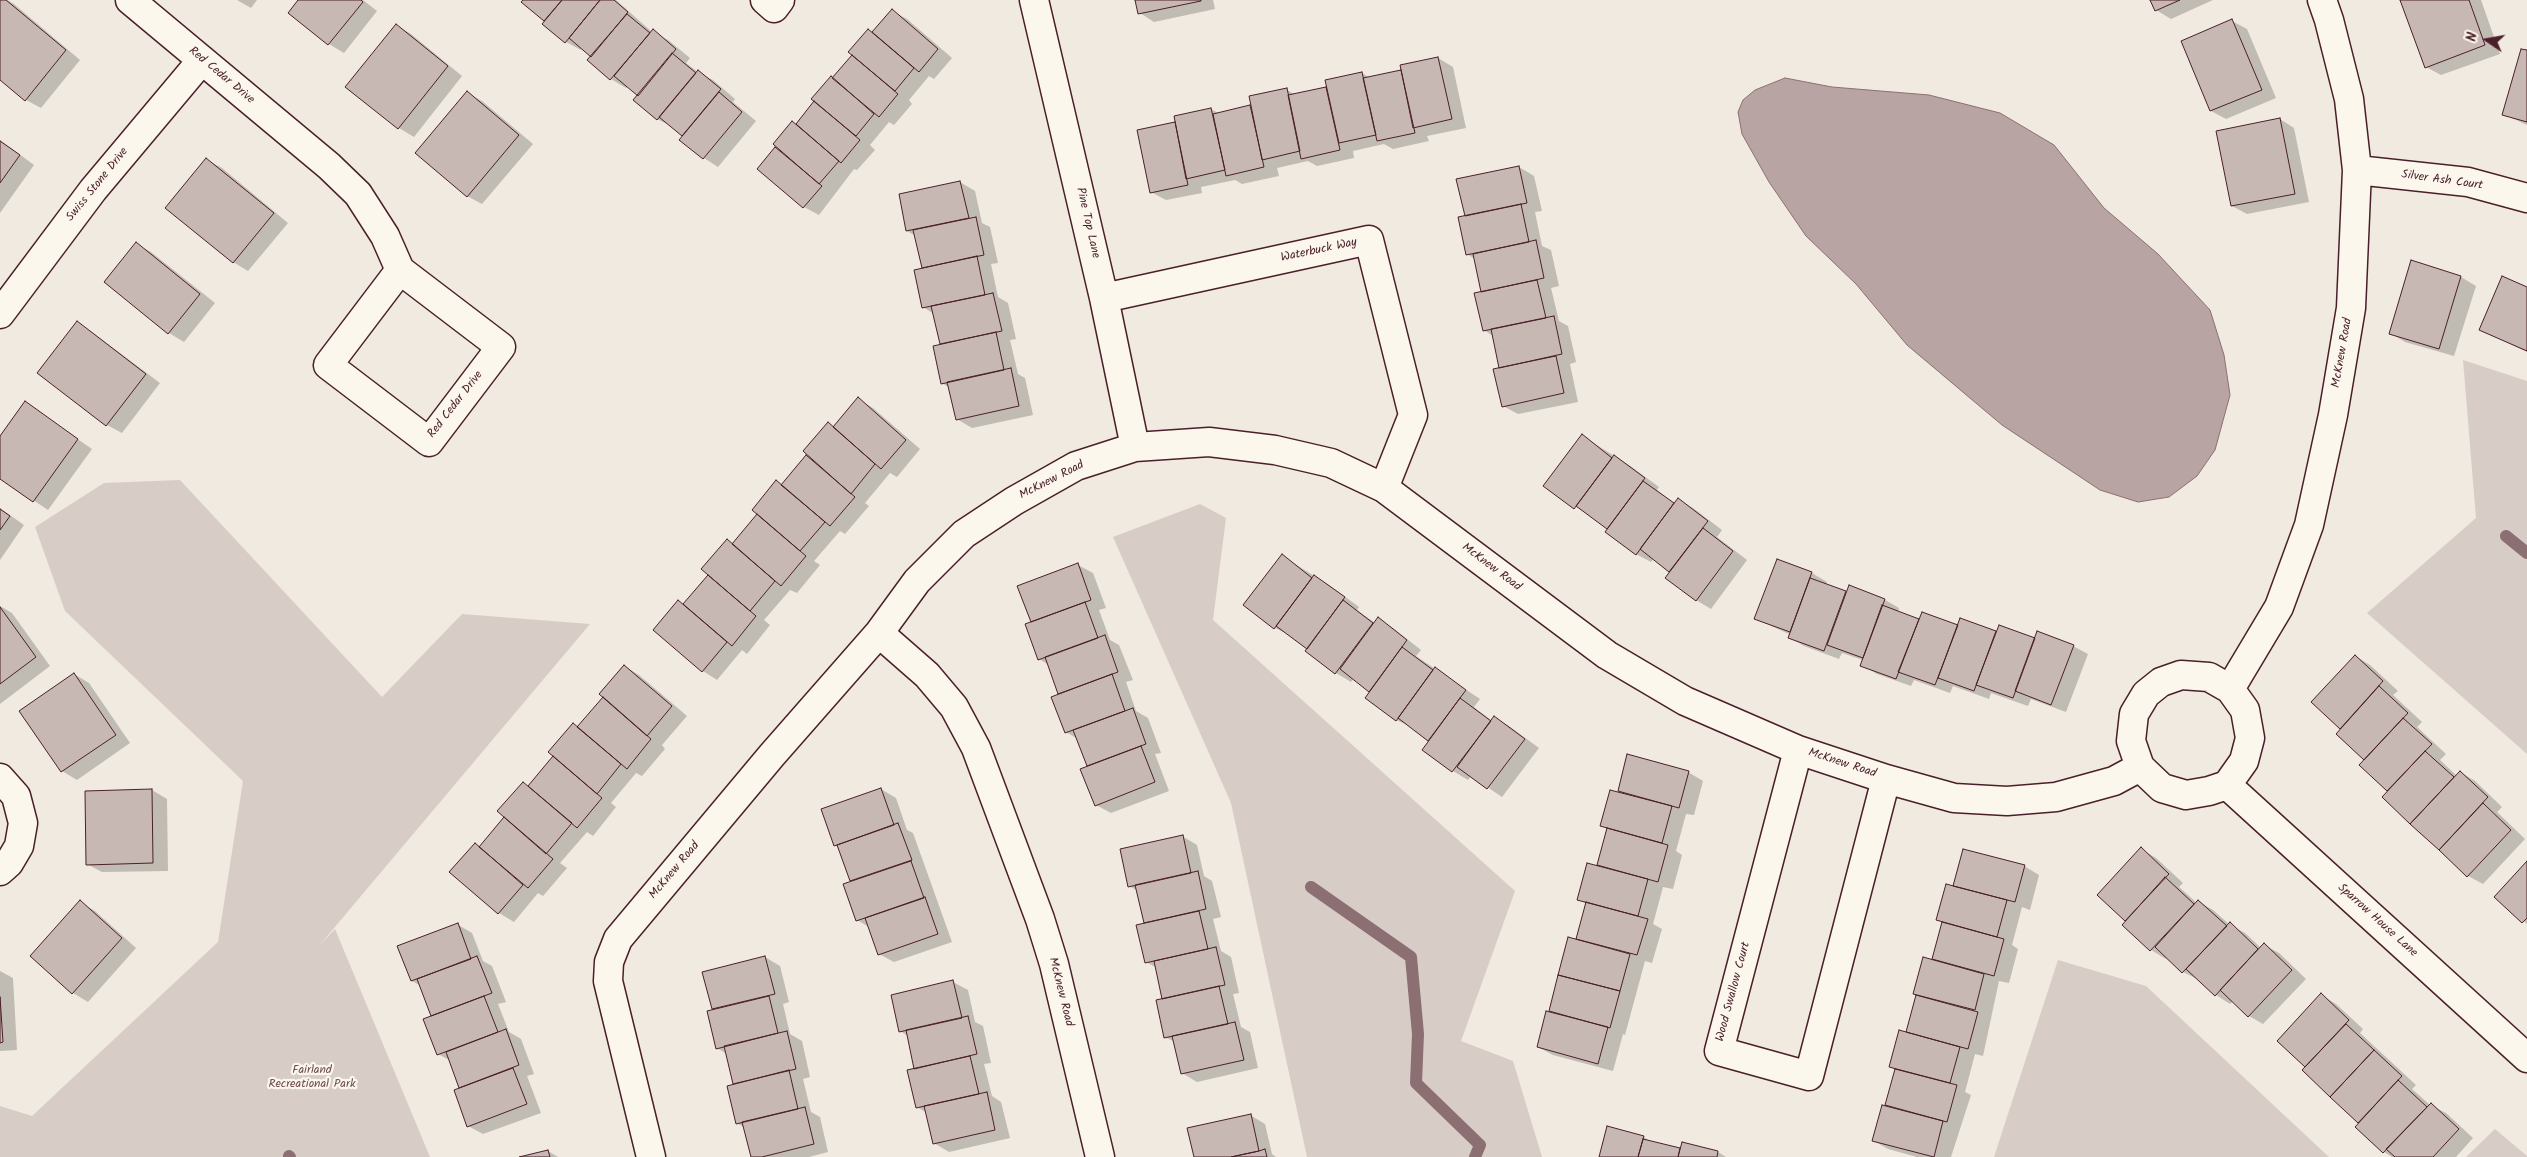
<!DOCTYPE html>
<style>
body{margin:0}
#map{position:relative;width:2527px;height:1157px;overflow:hidden;background:#f0eae0;font-family:Kalam,sans-serif}
canvas{display:block}
.north{position:absolute;left:2462px;top:15px;width:50px;height:50px;-webkit-text-stroke:4px #fbf7ec;paint-order:stroke;rotate:282deg;font-size:14px;font-weight:700;line-height:20px;text-align:center;color:#4a1f2b}
.north::after{content:'';display:block;margin:auto;width:18px;height:22px;background:#4a1f2b;clip-path:polygon(50% 0,100% 100%,50% 72%,0 100%)}
</style>
<div id="map">
<canvas width="2527" height="1157"></canvas>
<div class="north">N</div>
</div>
<script>
const c = document.querySelector('canvas').getContext('2d');
c.lineJoin = 'round';
function paint(path, color) {
  c.fillStyle = color;
  c.fill(path, 'evenodd');
}
function toPath(rows) {
  const path = new Path2D();
  for (const r of rows) {
    path.moveTo(r[0], r[1]);
    for (let i = 2; i < r.length; i += 2) path.lineTo(r[i], r[i + 1]);
  }
  return path;
}
function strokePath(path, color, width, dash) {
  c.strokeStyle = color;
  c.lineWidth = width;
  c.lineCap = dash ? 'butt' : 'round';
  c.setLineDash(dash || []);
  c.stroke(path);
}
function write(font, color, halo, rows, align = 'center') {
  c.font = font + ' Kalam,sans-serif';
  c.lineWidth = 4.5;
  c.setLineDash([]);
  c.textBaseline = 'middle';
  c.strokeStyle = halo;
  c.fillStyle = color;
  for (const [text, x, y, turn = 0] of rows) {
    c.save();
    c.translate(x, y);
    c.rotate((+turn || 0) * Math.PI / 180);
    c.textAlign = isNaN(turn) ? turn : align;
    if (halo) c.strokeText(text, 0, 0);
    c.fillText(text, 0, 0);
    c.restore();
  }
}
paint(toPath([
 [2463,360,2527,381,2527,754,2367,613,2476,518],
 [180,480,382,697,462,614,590,624,318,947,335,929,430,1157,0,1157,0,1106,32,1116,218,942,243,781,65,611,35,527,104,483],
 [1200,504,1226,518,1213,620,1515,891,1461,1041,1513,1061,1542,1157,1307,1157,1231,803,1113,537],
 [2058,960,2146,986,2329,1157,1994,1157],
 [2495,1129,2527,1156,2527,1157,2466,1157]
]), '#d8ccc6');
const water = toPath([
 [1785,78,1832,87,1929,95,2000,113,2054,145,2104,208,2158,254,2210,310,2224,355,2230,395,2215,450,2197,476,2169,497,2138,502,2100,490,2002,425,1907,345,1856,284,1806,236,1769,182,1742,134,1738,112,1743,100,1755,90,1785,78]
]);
paint(water, '#b8a4a2');
strokePath(water, '#8c6f72', 1);
paint(toPath([
 [0,0,7,0,14,4,80,60,41,108,26,100,0,78],
 [237,0,257,0,251,8],
 [300,0,363,0,377,11,344,53,329,44],
 [524,0,616,0,652,32,668,40,690,58,686,63,698,72,713,80,735,99,733,102,756,121,718,167,704,158,673,127,657,119,639,96,628,86,626,88,611,79,589,60,592,57,582,48,581,50,566,42,523,2],
 [1136,0,1213,0,1215,9,1154,22,1140,13],
 [2152,0,2213,0,2171,19,2156,10],
 [2402,0,2481,0,2500,54,2441,75,2426,67],
 [892,11,907,19,952,58,934,79,929,76,909,100,912,104,894,125,889,122,870,145,875,150,857,170,854,169,819,215,804,207,759,168,854,55,868,30,873,33],
 [2232,21,2247,29,2276,98,2226,119,2211,111],
 [396,25,411,34,462,76,414,137,399,128,347,87],
 [2527,52,2527,125,2503,114],
 [1438,58,1453,67,1466,128,1427,136,1429,141,1393,149,1384,144,1353,151,1354,158,1317,166,1308,161,1277,168,1279,176,1242,184,1235,180,1201,187,1202,193,1166,200,1151,192,1138,131,1177,122,1211,109,1220,114,1252,106,1286,89,1295,95,1328,88,1362,73,1370,78,1403,71],
 [467,93,482,101,533,144,482,204,467,196],
 [2280,119,2294,128,2309,202,2247,214,2232,206],
 [0,140,34,165,0,213],
 [207,160,222,168,288,223,248,271,233,262],
 [1519,167,1534,176,1542,211,1535,212,1542,246,1551,250,1559,286,1551,288,1559,321,1568,326,1576,362,1570,364,1578,402,1518,414,1503,406,1500,369,1493,336,1484,330,1483,293,1475,259,1467,254,1466,217],
 [960,182,975,191,982,223,990,227,998,263,991,264,998,297,1008,303,1016,339,1010,340,1018,374,1025,378,1033,415,972,428,957,419,950,388,942,383,941,345,934,314,923,307,923,269,916,236,907,231],
 [136,244,151,252,215,303,184,342,169,333,106,282],
 [2412,262,2461,277,2476,286,2454,356,2405,342,2390,333],
 [2527,288,2527,352,2480,330],
 [77,323,92,332,160,383,122,433,107,425],
 [858,399,873,408,920,449,897,477,890,473,865,503,869,506,845,534,840,531,814,561,820,565,797,593,790,590,764,620,770,625,747,654,742,650,717,680,703,671,679,602,684,605,808,455],
 [25,403,92,449,48,510,0,478,0,438],
 [1582,436,1629,465,1659,487,1657,490,1675,504,1678,499,1693,508,1722,530,1717,537,1747,560,1711,609,1696,600,1671,571,1654,558,1651,562,1636,554,1609,528,1545,486],
 [0,508,24,525,0,560],
 [1282,556,1329,585,1359,607,1357,610,1375,623,1378,619,1393,628,1421,650,1416,656,1480,699,1474,707,1492,721,1495,718,1509,726,1539,748,1502,797,1471,776,1468,780,1453,771,1424,749,1430,741,1412,727,1396,720,1371,691,1354,678,1351,682,1336,673,1290,635,1275,628],
 [1777,561,1812,573,1827,582,1826,585,1847,593,1885,600,1899,608,1898,612,1920,620,1958,627,1961,620,1997,633,2073,646,2088,654,2066,712,2031,699,2028,706,1991,693,1989,699,1953,686,1950,693,1914,680,1911,686,1877,674,1862,665,1863,660,1842,653,1839,659,1804,646,1790,638,1791,635,1756,619],
 [1078,565,1093,573,1106,608,1099,610,1110,640,1119,645,1133,680,1126,682,1136,711,1148,718,1161,753,1155,754,1169,791,1111,813,1096,805,1089,767,1078,739,1066,732,1060,695,1049,665,1039,659,1032,623],
 [0,606,12,613,50,666,0,704],
 [2355,656,2370,665,2398,691,2393,695,2422,722,2417,727,2446,754,2440,760,2457,776,2460,772,2475,781,2502,807,2497,812,2525,839,2483,884,2468,876,2383,797,2389,791,2361,765,2366,760,2342,729,2313,702],
 [624,666,639,675,687,716,662,745,665,749,642,776,636,773,611,803,616,807,593,836,587,832,560,863,567,868,543,896,538,893,514,922,499,913,451,872,475,844,480,847,506,817,523,783,529,787,605,697],
 [74,674,89,683,130,743,77,780,62,771],
 [1628,756,1688,772,1703,781,1694,815,1686,814,1676,851,1682,855,1673,889,1663,887,1653,924,1662,929,1652,963,1645,961,1625,1035,1623,1034,1613,1071,1553,1055,1538,1047,1550,1013,1569,939,1577,940,1587,904,1578,899,1597,867,1608,829,1602,826,1619,793],
 [881,789,896,798,907,830,913,833,952,942,894,962,879,954,869,927,857,920,852,882,840,848,835,845],
 [152,790,167,799,168,871,102,872,87,864],
 [1182,836,1197,845,1204,876,1212,881,1221,917,1213,919,1221,951,1231,957,1239,993,1233,994,1241,1027,1250,1032,1258,1068,1197,1082,1182,1073,1175,1042,1165,1037,1164,1000,1157,968,1146,962,1145,924,1138,891,1129,886],
 [2141,849,2156,858,2183,883,2179,887,2197,903,2198,901,2213,910,2230,925,2245,933,2261,948,2264,945,2279,953,2306,979,2263,1024,2249,1016,2233,1001,2230,1004,2216,995,2199,980,2183,972,2168,957,2166,959,2151,950,2124,925,2127,921,2098,895],
 [2527,863,2527,924,2496,897],
 [2024,866,2039,875,2030,910,2022,907,2012,945,2018,949,2009,983,1999,981,1983,1056,1975,1054,1965,1092,1971,1095,1951,1157,1917,1157,1888,1149,1874,1141,1896,1070,1890,1067,1907,1034,1918,995,1914,994,1933,961,1943,923,1938,920,1954,887],
 [80,902,95,911,136,948,88,1002,73,993,32,956],
 [457,924,472,933,483,961,492,966,506,1002,498,1004,509,1032,521,1039,534,1074,527,1076,541,1113,483,1134,468,1126,461,1089,451,1061,438,1054,432,1017,421,986,412,981],
 [765,957,780,966,789,1002,783,1004,790,1034,802,1041,810,1077,803,1079,811,1112,820,1117,828,1152,809,1157,752,1157,745,1128,737,1123,735,1085,727,1054,717,1048,713,1010,704,973],
 [0,971,13,978,17,1050,0,1051],
 [953,982,968,990,975,1022,983,1026,991,1063,984,1064,992,1096,1001,1102,1010,1138,949,1152,934,1143,927,1113,917,1107,916,1070,908,1036,900,1031],
 [2321,995,2336,1004,2363,1029,2360,1033,2416,1085,2412,1089,2430,1105,2446,1113,2473,1138,2456,1157,2392,1157,2384,1152,2360,1123,2304,1070,2307,1067],
 [1250,1115,1265,1124,1272,1154,1276,1157,1195,1157],
 [1643,1137,1654,1143,1681,1150,1683,1143,1718,1152,1726,1157,1600,1157],
 [548,1151,558,1157,524,1157]
]), '#0003');
strokePath(toPath([
 [2506,536,2527,553],
 [1311,887,1411,957,1418,1034,1416,1083,1480,1145,1475,1157],
 [289,1156,290,1157]
]), '#8c6f72', 12);
const building = toPath([
 [0,0,6,0,66,50,25,101,0,80,0,0],
 [298,0,361,0,363,2,328,45,288,13,298,0],
 [523,0,562,0,544,21,521,2,523,0],
 [562,0,600,0,565,43,542,24,562,0],
 [600,0,614,0,628,12,591,57,569,38,600,0],
 [1135,0,1201,0,1201,1,1138,14,1135,0],
 [2150,0,2180,0,2155,11,2150,0],
 [2400,0,2469,0,2485,45,2425,68,2400,0],
 [892,9,938,49,919,72,872,32,892,9],
 [627,14,650,33,610,80,587,60,627,14],
 [2232,19,2262,90,2210,111,2181,41,2232,19],
 [396,24,448,66,398,129,345,87,396,24],
 [653,29,676,49,638,96,614,76,653,29],
 [868,29,914,68,895,91,848,52,868,29],
 [2521,49,2527,50,2527,122,2502,115,2521,49],
 [672,53,696,73,657,120,633,100,672,53],
 [852,55,898,94,879,117,832,78,852,55],
 [1438,57,1452,119,1413,128,1400,65,1438,57],
 [698,70,721,89,682,136,659,117,698,70],
 [1401,70,1415,133,1377,141,1363,78,1401,70],
 [1362,72,1376,135,1339,143,1325,80,1362,72],
 [831,76,874,114,856,136,811,99,831,76],
 [1326,87,1340,150,1301,159,1288,95,1326,87],
 [1287,88,1300,151,1262,160,1249,96,1287,88],
 [467,91,519,135,467,197,415,153,467,91],
 [719,92,742,112,703,159,679,140,719,92],
 [814,101,860,140,841,163,796,124,814,101],
 [1250,105,1264,167,1226,176,1213,114,1250,105],
 [1211,108,1225,170,1186,179,1174,116,1211,108],
 [2280,118,2295,194,2231,206,2216,131,2280,118],
 [792,121,839,161,819,184,773,144,792,121],
 [1175,122,1188,185,1150,193,1137,130,1175,122],
 [0,141,20,155,0,183,0,141],
 [775,147,822,186,803,208,757,169,775,147],
 [206,158,274,213,233,263,165,208,206,158],
 [1519,166,1527,203,1465,216,1456,179,1519,166],
 [960,181,969,218,906,231,899,194,960,181],
 [1521,204,1529,242,1466,255,1458,217,1521,204],
 [976,217,984,255,922,268,913,230,976,217],
 [1536,240,1544,278,1481,292,1473,254,1536,240],
 [136,242,200,294,168,334,104,282,136,242],
 [977,256,985,295,922,308,914,270,977,256],
 [2411,260,2461,276,2439,349,2389,334,2411,260],
 [2502,276,2527,287,2527,351,2479,330,2502,276],
 [1537,280,1546,318,1483,331,1474,293,1537,280],
 [993,293,1002,331,940,344,931,306,993,293],
 [1554,316,1562,354,1499,368,1491,329,1554,316],
 [77,321,146,374,106,426,37,373,77,321],
 [996,332,1004,370,941,384,933,346,996,332],
 [1556,356,1564,393,1502,407,1493,369,1556,356],
 [1011,368,1019,406,956,420,947,382,1011,368],
 [858,397,906,440,881,469,833,427,858,397],
 [25,401,78,439,33,502,0,479,0,436,25,401],
 [828,422,875,464,851,494,803,451,828,422],
 [1582,434,1612,458,1574,509,1543,486,1582,434],
 [806,455,855,497,830,526,781,485,806,455],
 [1614,455,1645,478,1607,529,1576,506,1614,455],
 [776,480,825,522,800,551,752,510,776,480],
 [1643,481,1674,503,1636,555,1605,532,1643,481],
 [1678,498,1708,521,1669,572,1640,549,1678,498],
 [0,509,10,516,0,530,0,509],
 [757,514,806,556,781,586,732,544,757,514],
 [1703,528,1733,551,1696,601,1665,578,1703,528],
 [727,539,775,581,750,611,701,569,727,539],
 [1282,554,1312,578,1274,629,1243,605,1282,554],
 [1777,559,1812,572,1790,632,1754,619,1777,559],
 [1078,563,1091,600,1031,622,1017,586,1078,563],
 [708,575,756,616,732,646,683,604,708,575],
 [1314,575,1345,597,1307,649,1276,626,1314,575],
 [1810,578,1846,591,1824,651,1788,638,1810,578],
 [1849,585,1885,599,1863,658,1827,645,1849,585],
 [678,600,727,642,702,672,653,630,678,600],
 [1343,600,1373,623,1335,674,1305,651,1343,600],
 [1085,602,1098,638,1038,660,1025,624,1085,602],
 [1882,605,1919,619,1896,679,1860,666,1882,605],
 [0,607,36,657,0,684,0,607],
 [1922,612,1958,625,1935,685,1898,672,1922,612],
 [1378,617,1407,640,1369,692,1340,669,1378,617],
 [1960,618,1996,631,1974,691,1938,678,1960,618],
 [1999,625,2035,638,2013,698,1976,685,1999,625],
 [2037,631,2074,645,2051,705,2015,691,2037,631],
 [1105,635,1118,672,1058,694,1045,657,1105,635],
 [1402,647,1433,670,1396,721,1365,698,1402,647],
 [2355,655,2383,681,2340,729,2311,702,2355,655],
 [624,665,672,706,647,736,599,694,624,665],
 [1435,667,1466,690,1428,741,1398,718,1435,667],
 [74,673,116,735,61,772,19,711,74,673],
 [1112,674,1125,711,1065,733,1051,697,1112,674],
 [2379,686,2408,713,2364,760,2336,734,2379,686],
 [603,697,651,739,627,769,577,727,603,697],
 [1460,698,1491,721,1452,772,1422,750,1460,698],
 [1133,708,1146,744,1087,766,1073,730,1133,708],
 [1494,716,1525,739,1487,789,1457,767,1494,716],
 [2403,718,2432,744,2387,791,2359,765,2403,718],
 [573,723,621,764,597,794,548,752,573,723],
 [1141,746,1155,782,1095,806,1080,769,1141,746],
 [2425,751,2454,777,2410,824,2382,797,2425,751],
 [1627,754,1689,771,1679,808,1618,791,1627,754],
 [553,756,602,798,577,828,528,786,553,756],
 [2460,771,2488,797,2439,850,2410,824,2460,771],
 [523,782,572,823,546,854,497,811,523,782],
 [881,788,894,825,834,846,821,809,881,788],
 [152,789,153,863,86,865,85,791,152,789],
 [1610,790,1672,806,1662,843,1600,826,1610,790],
 [2483,803,2511,830,2467,877,2439,850,2483,803],
 [504,817,553,859,528,888,479,847,504,817],
 [898,823,912,860,850,881,837,845,898,823],
 [1607,828,1668,845,1658,882,1597,865,1607,828],
 [1183,835,1191,873,1128,887,1120,849,1183,835],
 [475,843,523,885,498,914,449,872,475,843],
 [2141,847,2169,874,2125,921,2097,895,2141,847],
 [1963,849,2025,865,2015,902,1953,886,1963,849],
 [911,861,924,898,856,921,843,884,911,861],
 [2527,861,2527,918,2522,923,2494,897,2527,861],
 [1587,863,1648,879,1638,916,1577,900,1587,863],
 [1198,871,1206,909,1144,923,1135,885,1198,871],
 [2165,877,2194,904,2150,951,2122,925,2165,877],
 [1946,884,2007,900,1997,937,1936,920,1946,884],
 [925,897,938,934,878,955,865,918,925,897],
 [80,900,122,938,72,994,30,956,80,900],
 [2198,900,2227,926,2182,973,2155,947,2198,900],
 [1586,902,1648,919,1637,955,1576,939,1586,902],
 [1199,911,1208,949,1145,963,1136,925,1199,911],
 [1942,922,2004,939,1994,976,1932,959,1942,922],
 [2230,922,2258,949,2215,996,2186,969,2230,922],
 [458,923,471,959,411,981,397,946,458,923],
 [1568,937,1630,954,1620,991,1558,975,1568,937],
 [2264,943,2292,970,2248,1017,2220,990,2264,943],
 [1216,947,1225,985,1162,999,1154,961,1216,947],
 [477,956,492,993,431,1016,417,979,477,956],
 [765,956,775,994,712,1009,702,972,765,956],
 [1923,957,1984,974,1975,1010,1913,994,1923,957],
 [1558,975,1620,991,1610,1028,1549,1011,1558,975],
 [953,980,962,1018,899,1032,891,995,953,980],
 [1219,986,1228,1024,1164,1038,1156,1000,1219,986],
 [2321,993,2349,1020,2305,1067,2277,1041,2321,993],
 [1916,995,1978,1012,1968,1049,1906,1032,1916,995],
 [484,996,498,1032,437,1055,423,1019,484,996],
 [769,996,778,1033,716,1049,707,1011,769,996],
 [0,997,3,1042,0,1043,0,997],
 [1546,1011,1608,1027,1598,1064,1537,1047,1546,1011],
 [968,1016,977,1054,914,1069,906,1030,968,1016],
 [1235,1022,1244,1060,1181,1074,1172,1036,1235,1022],
 [2346,1024,2374,1050,2330,1097,2302,1070,2346,1024],
 [506,1029,519,1065,459,1088,446,1052,506,1029],
 [1899,1030,1960,1047,1950,1083,1889,1067,1899,1030],
 [787,1031,796,1069,733,1084,724,1046,787,1031],
 [2374,1050,2402,1076,2358,1123,2330,1097,2374,1050],
 [970,1056,979,1094,916,1108,907,1070,970,1056],
 [513,1068,527,1104,467,1127,454,1090,513,1068],
 [1895,1069,1957,1085,1947,1122,1885,1105,1895,1069],
 [789,1070,798,1109,736,1124,727,1086,789,1070],
 [2398,1080,2427,1107,2383,1153,2355,1127,2398,1080],
 [987,1092,995,1130,933,1144,924,1106,987,1092],
 [2431,1103,2459,1129,2433,1157,2395,1157,2386,1149,2431,1103],
 [1882,1105,1943,1121,1934,1157,1872,1141,1882,1105],
 [805,1107,814,1144,762,1157,751,1157,742,1122,805,1107],
 [1251,1114,1259,1151,1231,1157,1194,1157,1187,1128,1251,1114],
 [1607,1126,1644,1136,1638,1157,1599,1157,1607,1126],
 [1643,1139,1680,1148,1678,1157,1638,1157,1643,1139],
 [1682,1142,1718,1151,1717,1157,1678,1157,1682,1142],
 [1265,1149,1267,1157,1231,1157,1259,1151,1265,1149],
 [548,1150,550,1157,519,1157,548,1150]
]);
paint(building, '#c8b8b3');
strokePath(building, '#4a1f2b', 1);
const minor = toPath([
 [130,0,329,166,358,194,385,236,400,270,501,347,429,442,328,365,400,270],
 [765,0,774,8,780,0],
 [1034,0,1104,298,1135,447],
 [2357,170,2468,182,2527,198],
 [1104,298,1369,240,1413,415,1384,488],
 [0,314,93,190,202,60],
 [879,633,927,675,954,707,976,748,1040,919,1054,964,1100,1157],
 [2181,675,2209,677,2230,689,2245,710,2250,738,2244,761,2227,785,2209,791,2186,795,2162,788,2140,767,2131,741,2134,714,2146,694,2161,682,2181,675],
 [2230,689,2279,607,2309,525,2333,415,2351,308,2357,170,2349,99,2329,20,2322,0],
 [1798,750,1719,1051,1809,1076,1886,779],
 [0,778,16,796,23,823,19,846,9,863,0,871],
 [2227,785,2527,1058],
 [651,1157,608,981,609,962,618,939,772,755,879,633,917,581,964,534,1014,501,1076,466,1135,447,1209,442,1275,450,1331,463,1384,488,1607,655,1685,701,1798,750,1886,779,1954,798,2007,801,2056,797,2114,781,2140,767]
]);
strokePath(minor, '#4a1f2b', 31);
strokePath(minor, '#fbf7ec', 28);
write('12px', '#4a1f2b', '#fbf7ec', [
 ["Red Cedar Drive",221,76,40],
 ["Silver Ash Court",2442,181,8],
 ["Swiss Stone Drive",98,185,-51],
 ["Pine Top Lane",1087,223,77],
 ["Waterbuck Way",1319,251,-12],
 ["McKnew Road",2343,353,-80],
 ["Red Cedar Drive",456,405,-52],
 ["McKnew Road",1052,481,-27],
 ["McKnew Road",1491,568,37],
 ["McKnew Road",1842,764,18],
 ["McKnew Road",675,871,-50],
 ["Sparrow House Lane",2377,921,42],
 ["McKnew Road",1060,992,76],
 ["Wood Swallow Court",1734,992,-75]
]);
write('12px', '#6e4a52', '#fbf7ec', [
 ["Fairland",312,1071],
 ["Recreational Park",312,1085]
]);
</script>
